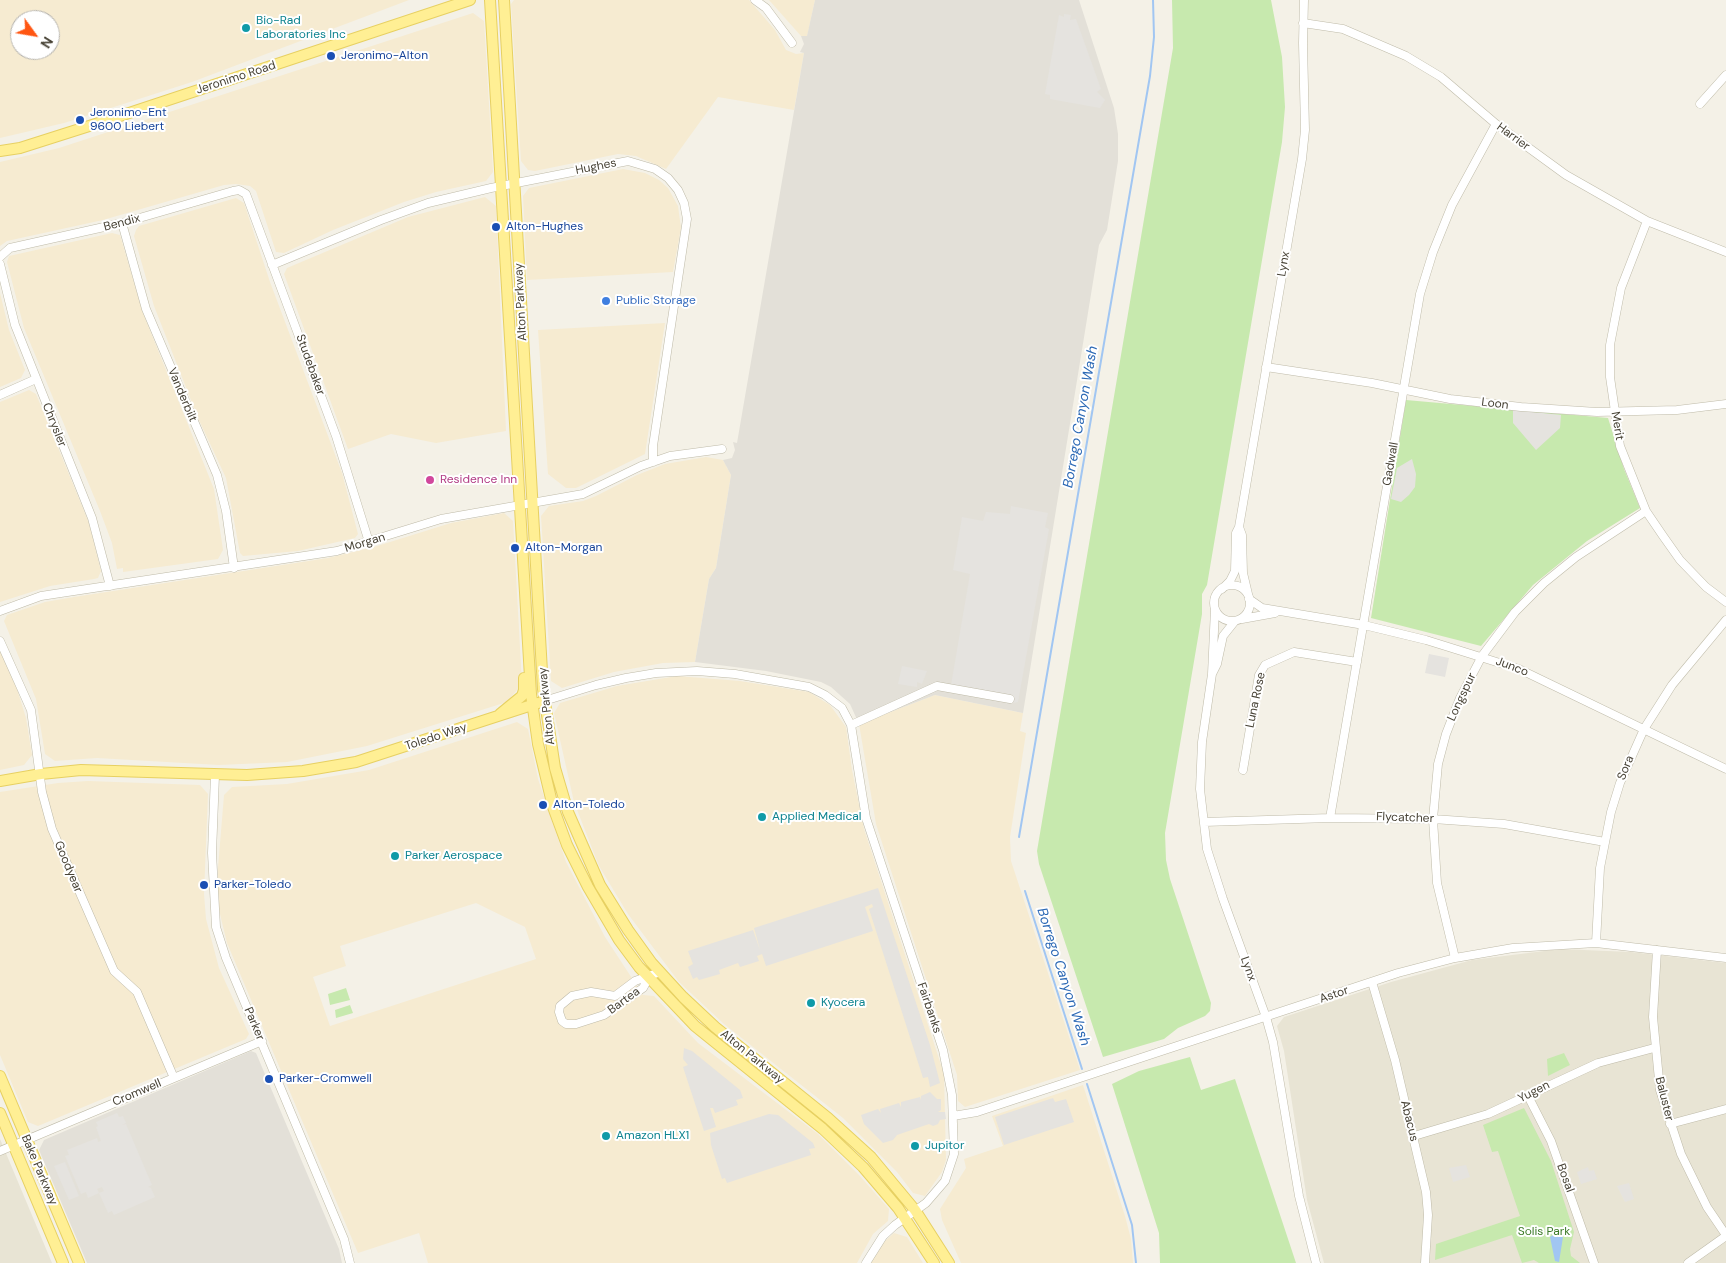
<!DOCTYPE html>
<style>
body{margin:0}
#map{position:relative;width:1726px;height:1263px;overflow:hidden;background:#f4f1e7;font-family:"DM Sans",sans-serif}
canvas{display:block}
.north{position:absolute;left:10px;top:10px;width:50px;height:50px;box-sizing:border-box;background:#fff;border:1px solid #b5b3ae;border-radius:50%;rotate:122deg;font-size:14px;font-weight:700;line-height:20px;text-align:center;color:#474235}
.north::after{content:'';display:block;margin:auto;width:18px;height:22px;background:#ff5612;clip-path:polygon(50% 0,100% 100%,50% 72%,0 100%)}
</style>
<div id="map">
<canvas width="1726" height="1263"></canvas>
<div class="north">N</div>
</div>
<script>
const c = document.querySelector('canvas').getContext('2d');
c.lineJoin = 'round';
function paint(path, color) {
  c.fillStyle = color;
  c.fill(path, 'evenodd');
}
function toPath(rows) {
  const path = new Path2D();
  for (const r of rows) {
    if (r.length === 3) {
      path.moveTo(r[0] + r[2], r[1]);
      path.arc(r[0], r[1], r[2], 0, 2 * Math.PI);
      continue;
    }
    path.moveTo(r[0], r[1]);
    for (let i = 2; i < r.length; i += 2) path.lineTo(r[i], r[i + 1]);
  }
  return path;
}
function strokePath(path, color, width, dash) {
  c.strokeStyle = color;
  c.lineWidth = width;
  c.lineCap = dash ? 'butt' : 'round';
  c.setLineDash(dash || []);
  c.stroke(path);
}
function write(font, color, halo, rows, align = 'center') {
  c.font = font + ' "DM Sans",sans-serif';
  c.lineWidth = 4;
  c.setLineDash([]);
  c.textBaseline = 'middle';
  c.strokeStyle = halo;
  c.fillStyle = color;
  for (const [text, x, y, turn = 0] of rows) {
    c.save();
    c.translate(x, y);
    c.rotate((+turn || 0) * Math.PI / 180);
    c.textAlign = isNaN(turn) ? turn : align;
    if (halo) c.strokeText(text, 0, 0);
    c.fillText(text, 0, 0);
    c.restore();
  }
}
paint(toPath([
 [1560,949,1631,952,1726,963,1726,1263,1324,1263,1307,1200,1284,1051,1277,1026,1284,1017,1391,982,1472,960],
 [0,1139,52,1263,0,1263]
]), '#e8e4d4');
paint(toPath([
 [0,0,409,0,192,82,64,123,0,138],
 [20,20,50,20,50,50,20,50],
 [514,0,749,0,775,30,786,50,796,54,804,53,794,110,718,97,666,169,636,156,618,154,535,171,528,170,521,161,511,4],
 [769,0,815,0,807,37,801,36],
 [473,13,484,21,493,172,486,181,436,192,404,202,333,230,284,253,276,252,256,191,250,186,236,184,224,185,103,220,7,241,0,246,0,162,59,148],
 [623,169,645,173,659,180,668,188,678,206,681,228,673,272,527,280,523,196,529,188],
 [485,197,496,206,506,431,436,443,391,434,348,449,284,274,287,268,408,217],
 [236,198,244,203,270,282,342,473,358,534,355,538,298,551,243,556,240,553,226,478,198,418,154,306,134,236,136,230,139,226],
 [112,233,120,235,143,313,214,489,223,550,218,559,123,572,123,568,117,569,112,543,100,511,24,328,7,262,9,256],
 [0,293,9,330,25,370,21,378,0,387],
 [665,323,645,454,576,488,566,488,548,474,538,330],
 [29,390,36,394,89,523,101,571,98,578,94,579,50,586,0,602,0,402],
 [706,457,723,460,731,475,716,568,709,579,695,662,663,663,614,672,562,688,551,681,541,516,549,506,583,501,596,496,637,475,665,464],
 [504,513,513,521,522,684,507,702,367,746,287,762,219,765,97,758,55,761,45,754,36,699,4,621,7,615,45,602,74,597,328,558,374,547,451,523],
 [0,650,17,689,26,718,32,755,24,765,0,770],
 [677,676,740,681,809,692,830,705,846,727,852,770,864,829,944,1074,946,1160,942,1172,925,1196,913,1193,897,1172,843,1118,724,1024,679,982,628,914,599,866,574,802,554,713,560,703,617,686],
 [935,695,1023,713,1020,731,1026,733,1010,837,1011,861,1080,1070,965,1107,958,1101,957,1075,876,824,859,724],
 [517,722,528,729,538,779,566,862,605,937,643,995,654,996,698,1043,818,1134,859,1175,889,1209,888,1221,873,1234,857,1263,428,1263,419,1233,358,1253,227,943,218,906,218,868,224,795,232,787,287,784,369,770],
 [476,903,525,927,536,959,330,1026,313,977,346,966,340,946],
 [88,781,200,785,208,794,204,894,206,919,219,968,249,1034,246,1039,38,1126,28,1122,0,1055,0,792,58,783],
 [1083,1085,1125,1216,1131,1239,1133,1263,961,1263,942,1220,940,1209,966,1168,964,1159,1003,1146,992,1116],
 [894,1233,907,1237,923,1263,871,1263,884,1242]
]), '#f6ebd1');
paint(toPath([
 [815,0,1079,0,1114,108,1118,134,1118,161,1107,230,1099,245,1023,713,935,695,859,724,850,704,831,687,821,682,766,671,695,662,709,579,716,568,731,475,723,460,732,458,735,450,733,442,737,443,804,53,800,52,804,44,801,36,807,36],
 [251,1051,256,1053,339,1249,342,1263,87,1263,39,1150,44,1140]
]), '#e3e0d8');
paint(toPath([
 [1172,0,1271,0,1282,57,1285,107,1282,142,1207,585,1202,594,1202,614,1165,833,1166,860,1170,879,1211,1003,1210,1011,1205,1016,1178,1028,1164,1039,1103,1057,1039,864,1037,851,1173,48],
 [1406,400,1608,418,1624,469,1640,508,1587,541,1533,585,1481,646,1371,618],
 [346,988,350,1000,330,1005,328,994],
 [350,1005,353,1013,336,1018,335,1010],
 [1564,1053,1570,1065,1548,1076,1547,1059],
 [1190,1057,1201,1090,1235,1079,1296,1263,1160,1263,1159,1233,1112,1084,1139,1071],
 [1524,1108,1551,1161,1574,1232,1570,1249,1571,1256,1580,1263,1539,1263,1534,1260,1522,1263,1512,1235,1435,1260,1436,1244,1520,1216,1498,1151,1492,1152,1483,1125]
]), '#c7e9ae');
paint(toPath([
 [1064,14,1071,15,1070,20,1076,19,1101,89,1097,92,1105,100,1100,108,1050,99,1050,95,1045,94,1059,15,1064,17],
 [1513,410,1561,415,1560,428,1536,450,1513,423],
 [1412,459,1416,474,1415,487,1409,495,1401,502,1391,499,1397,468],
 [1011,506,1048,513,1045,527,1049,529,1018,702,1013,703,950,691,970,574,953,570,962,517,983,521,986,512,1010,514],
 [1429,654,1449,658,1445,677,1425,673],
 [902,666,927,671,922,684,917,682,917,687,898,684],
 [878,888,930,1045,940,1083,930,1087,928,1077,923,1078,869,909,873,907,872,904,865,907,873,931,766,966,762,954,757,956,759,961,740,967,738,963,719,970,720,974,699,980,697,977,693,979,688,967,693,964,688,951,753,930,760,950,754,928],
 [684,1048,692,1051,740,1090,743,1098,736,1100,738,1105,715,1113,713,1108,710,1108,716,1127,704,1131,683,1067,688,1065,683,1059],
 [930,1092,937,1099,941,1099,941,1110,938,1112,945,1112,946,1119,940,1120,938,1124,933,1126,929,1124,897,1135,893,1140,883,1143,864,1124,861,1115,878,1109,881,1113,880,1109,899,1103,901,1107,901,1102,920,1097,921,1100,921,1096],
 [1053,1098,1055,1102,1066,1099,1074,1122,1004,1145,995,1117],
 [117,1113,119,1117,123,1116,126,1123,122,1125,126,1124,152,1185,148,1187,151,1188,155,1197,114,1215,112,1211,108,1213,99,1193,104,1191,102,1187,97,1189,99,1193,88,1198,86,1192,81,1194,65,1156,69,1155,67,1150,97,1138,98,1142,101,1141,96,1127,98,1126,96,1122],
 [769,1114,778,1115,813,1143,815,1148,809,1149,811,1155,727,1183,725,1178,722,1179,711,1145,710,1133],
 [65,1162,79,1196,69,1200,54,1166],
 [1466,1165,1470,1177,1453,1182,1449,1168],
 [1588,1167,1589,1171,1594,1170,1597,1179,1581,1184,1577,1172],
 [1629,1183,1634,1199,1625,1202,1617,1186]
]), '#e5e3df');
paint(toPath([
 [1556,1233,1563,1237,1559,1262,1555,1261,1550,1237]
]), '#a1c6f2');
strokePath(toPath([
 [1019,837,1150,76,1154,37,1153,0],
 [1025,891,1082,1069],
 [1087,1084,1132,1225,1136,1263]
]), '#a1c6f2', 2);
const minor = toPath([
 [755,0,766,8,792,43],
 [1303,23,1343,29,1406,56,1441,77,1496,124,1566,175,1647,221,1726,252],
 [1700,104,1726,75],
 [1647,221,1621,288,1610,345,1610,377,1620,446,1646,511,1663,536,1680,560,1706,587,1726,602],
 [122,223,146,309,217,475,226,511,234,568],
 [0,257,10,248,122,223,233,191,239,190,246,194,336,436,369,542],
 [0,264,15,325,92,518,110,586],
 [272,265,381,220,428,203,491,188,628,161,655,169,668,178,678,190,684,203,687,219,653,446,653,462],
 [1266,367,1372,383,1450,399,1521,407,1597,412,1677,410,1726,404],
 [0,395,36,379],
 [1239,527,1242,535,1243,573,1248,594],
 [1232,603,18],
 [1222,589,1230,581,1235,571,1236,533,1239,527,1302,159,1305,130,1303,43,1304,0],
 [1249,599,1262,608,1364,625,1426,640,1519,669,1726,769],
 [1215,609,1212,674,1202,742,1200,789,1207,849,1223,899,1266,1017,1273,1042,1299,1196,1316,1263],
 [0,611,41,596,337,551,441,519,583,494,641,466,670,456,722,449],
 [1242,619,1275,613],
 [0,641,31,710,42,792,52,829,114,971,137,992,174,1078],
 [1212,674,1217,664,1223,636,1235,621],
 [544,701,596,685,626,678,656,673,697,671,735,674,809,687,825,695,842,708,851,725,866,818,943,1050,952,1095,954,1154,945,1181,926,1203,895,1225,883,1236,866,1263],
 [851,725,937,686,1010,699],
 [1243,770,1259,675,1265,665,1294,652,1357,662],
 [215,775,212,853,216,927,226,958,344,1239,350,1263],
 [1330,818,1420,294,1433,252,1452,205,1496,124],
 [1204,822,1330,818,1433,819,1504,824,1605,842],
 [1596,943,1600,868,1611,812,1620,783,1644,729,1672,685,1726,620],
 [1657,950,1653,1017,1660,1090,1681,1154,1707,1207,1726,1235],
 [1455,958,1437,883,1433,819,1438,764,1446,734,1460,698,1482,656,1515,612,1544,583,1576,557,1646,511],
 [649,977,643,988,604,1015,576,1024,566,1024,562,1021,559,1012,560,1006,572,996,591,992,615,996,635,981,660,972],
 [1372,982,1395,1060,1426,1192,1428,1215,1425,1263],
 [1528,1096,1551,1141,1594,1263],
 [953,1116,977,1112,1398,973,1455,958,1513,948,1596,943,1726,958],
 [1670,1124,1726,1109],
 [1414,1136,1488,1114,1598,1063,1654,1048],
 [0,1151,262,1041],
 [1688,1263,1726,1236]
]);
const major = toPath([
 [490,0,531,694,538,744,553,807,567,845,588,887,619,940,639,967,695,1026,823,1129,863,1167,898,1208,934,1263],
 [504,0,543,689,555,768,568,812,600,885,628,930,651,962,683,997,715,1027,828,1118,871,1157,915,1210,949,1263],
 [0,151,20,148,108,120,470,0],
 [500,714,522,696,524,690,524,678],
 [0,781,41,774,81,770,247,775,303,771,356,762,538,703],
 [0,1076,79,1263],
 [0,1113,63,1263]
]);
strokePath(minor, '#bfbba9', 9);
strokePath(major, '#e7d062', 12);
strokePath(minor, '#fff', 8);
strokePath(major, '#ffef94', 10);
for (const [x, y, r, color] of [
 [246,28,5,"#0f9aa8"],
 [331,56,5,"#1a4fb4"],
 [80,120,5,"#1a4fb4"],
 [496,227,5,"#1a4fb4"],
 [606,301,5,"#3f7fe0"],
 [430,480,5,"#d1479c"],
 [515,548,5,"#1a4fb4"],
 [543,805,5,"#1a4fb4"],
 [762,817,5,"#0f9aa8"],
 [395,856,5,"#0f9aa8"],
 [204,885,5,"#1a4fb4"],
 [811,1003,5,"#0f9aa8"],
 [269,1079,5,"#1a4fb4"],
 [606,1136,5,"#0f9aa8"],
 [915,1146,5,"#0f9aa8"]
]) {
  const dot = new Path2D();
  dot.arc(x, y, r, 0, 2 * Math.PI);
  c.fillStyle = color;
  c.fill(dot);
  strokePath(dot, '#fff', 2);
}
write('12px', '#0d838f', '#fff', [
 ["Bio-Rad",256,21],
 ["Laboratories Inc",256,35],
 ["Applied Medical",772,817],
 ["Parker Aerospace",405,856],
 ["Kyocera",821,1003],
 ["Amazon HLX1",616,1136],
 ["Jupitor",925,1146]
], 'left');
write('12px', '#164399', '#fff', [
 ["Jeronimo-Alton",341,56],
 ["Jeronimo-Ent",90,113],
 ["9600 Liebert",90,127],
 ["Alton-Hughes",506,227],
 ["Alton-Morgan",525,548],
 ["Alton-Toledo",553,805],
 ["Parker-Toledo",214,885],
 ["Parker-Cromwell",279,1079]
], 'left');
write('12px', '#474235', '#fff', [
 ["Jeronimo Road",236,78,-18],
 ["Harrier",1513,137,36],
 ["Hughes",596,167,-11],
 ["Bendix",122,223,-15],
 ["Lynx",1284,264,-80],
 ["Alton Parkway",521,302,-93],
 ["Studebaker",310,365,70],
 ["Vanderbilt",182,395,67],
 ["Loon",1495,404,7],
 ["Chrysler",54,425,68],
 ["Merit",1617,426,80],
 ["Gadwall",1391,464,-80],
 ["Morgan",365,543,-17],
 ["Junco",1512,667,21],
 ["Longspur",1462,697,-65],
 ["Luna Rose",1256,700,-78],
 ["Alton Parkway",547,706,-96],
 ["Toledo Way",436,737,-18],
 ["Sora",1626,768,-68],
 ["Flycatcher",1405,818,2],
 ["Goodyear",68,867,67],
 ["Lynx",1248,969,70],
 ["Astor",1334,995,-19],
 ["Bartea",624,1001,-36],
 ["Fairbanks",929,1008,71],
 ["Parker",254,1024,67],
 ["Alton Parkway",752,1057,39],
 ["Yugen",1534,1092,-27],
 ["Cromwell",137,1093,-23],
 ["Baluster",1664,1099,76],
 ["Abacus",1409,1121,76],
 ["Bake Parkway",39,1170,67],
 ["Bosal",1565,1178,70]
]);
write('12px', '#366cbe', '#fff', [
 ["Public Storage",616,301]
], 'left');
write('12px', '#b23c85', '#fff', [
 ["Residence Inn",440,480]
], 'left');
write('12px', '#3b7a27', '#fff', [
 ["Solis Park",1544,1232]
]);
write('italic 14px', '#2c69b5', '#fff', [
 ["Borrego Canyon Wash",1081,417,-80],
 ["Borrego Canyon Wash",1063,977,72]
]);
</script>
